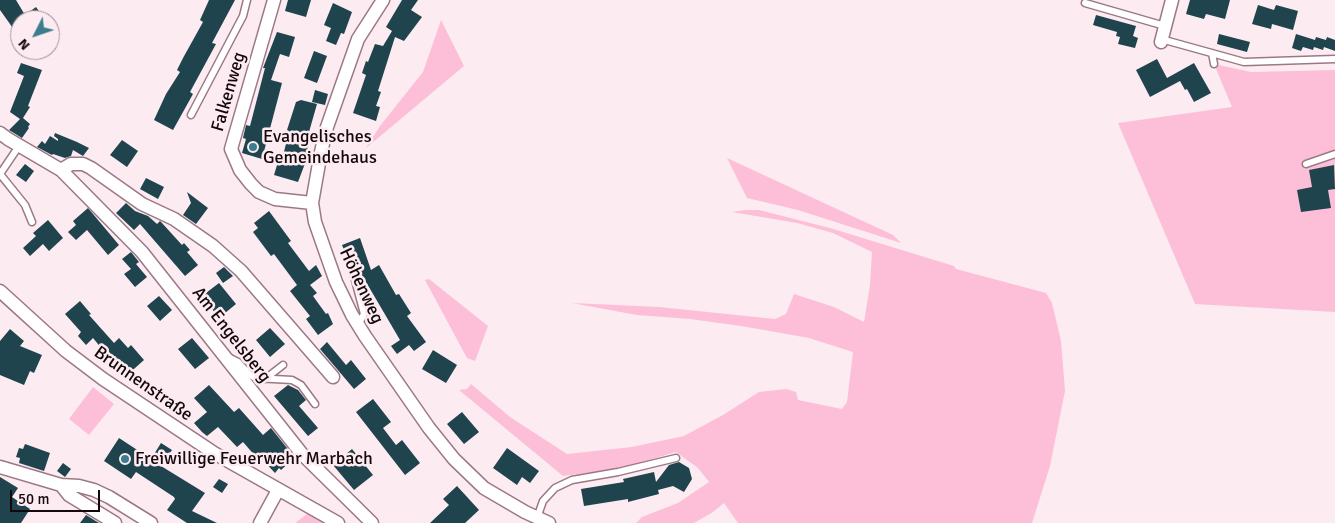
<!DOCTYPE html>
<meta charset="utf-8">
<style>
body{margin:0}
#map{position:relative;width:1335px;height:523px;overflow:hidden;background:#fcebf1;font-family:Signika,sans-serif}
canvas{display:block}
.north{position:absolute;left:10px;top:10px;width:50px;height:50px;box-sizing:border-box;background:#fcebf1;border:1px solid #9f9096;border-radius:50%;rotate:229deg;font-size:14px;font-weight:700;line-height:20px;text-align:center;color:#14080d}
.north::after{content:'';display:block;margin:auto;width:18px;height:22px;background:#3b7d8e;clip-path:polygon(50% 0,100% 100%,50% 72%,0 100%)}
.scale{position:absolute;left:10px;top:490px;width:90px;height:22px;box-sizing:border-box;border:2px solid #14080d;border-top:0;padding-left:6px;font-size:15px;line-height:18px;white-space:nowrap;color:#14080d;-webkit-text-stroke:4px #fcebf1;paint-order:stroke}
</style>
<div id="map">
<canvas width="1335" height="523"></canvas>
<div class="north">N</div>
<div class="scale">50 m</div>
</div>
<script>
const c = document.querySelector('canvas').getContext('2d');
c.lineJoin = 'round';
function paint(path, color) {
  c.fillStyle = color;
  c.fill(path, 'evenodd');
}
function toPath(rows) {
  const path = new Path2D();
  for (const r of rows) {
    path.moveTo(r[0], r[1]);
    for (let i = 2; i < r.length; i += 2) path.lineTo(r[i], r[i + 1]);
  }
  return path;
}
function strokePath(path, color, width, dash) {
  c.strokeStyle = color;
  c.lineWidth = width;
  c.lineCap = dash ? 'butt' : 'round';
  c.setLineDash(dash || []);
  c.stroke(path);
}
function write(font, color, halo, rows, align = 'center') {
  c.font = font + ' Signika,sans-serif';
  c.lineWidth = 5;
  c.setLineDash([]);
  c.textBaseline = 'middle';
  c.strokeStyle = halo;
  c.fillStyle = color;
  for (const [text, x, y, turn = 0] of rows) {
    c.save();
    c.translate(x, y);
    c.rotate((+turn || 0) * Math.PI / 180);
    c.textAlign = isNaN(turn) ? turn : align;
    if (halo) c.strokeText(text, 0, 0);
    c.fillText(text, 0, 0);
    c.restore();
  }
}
paint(toPath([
 [441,20,464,66,366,148,380,126,423,72],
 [1214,64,1251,72,1335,70,1335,312,1195,304,1118,123,1232,107],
 [727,158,893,235,901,243,798,210,747,198],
 [746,210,759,210,830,228,954,266,956,269,1046,293,1052,303,1061,341,1065,391,1050,466,1032,523,738,523,724,503,713,512,694,523,636,523,642,517,678,503,709,482,698,468,676,452,619,469,563,476,459,390,467,389,471,384,510,417,567,454,632,447,684,436,723,415,759,392,786,389,796,392,798,400,842,409,847,402,853,352,809,338,741,326,690,319,637,315,572,303,659,307,775,319,786,314,794,294,834,307,864,322,870,285,872,252,833,233,797,223,732,212],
 [429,279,488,326,475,361,467,358,425,280],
 [93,387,114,404,89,435,69,419],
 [307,514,323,523,295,523]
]), '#fcbfd7');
paint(toPath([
 [0,0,16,0,25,15,36,7,45,20,20,20,20,38,0,10],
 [209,0,235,0,212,43,216,44,190,92,193,94,173,130,154,120,166,94,180,72,177,70,183,58,203,22,200,20],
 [288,0,311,0,306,17,285,11],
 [402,0,418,0,411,10,422,17,404,41,395,37,378,91,381,92,376,106,380,107,376,121,353,113,366,75,362,73,366,61,368,62,375,44,383,46,392,31,386,27],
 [1190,0,1230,0,1225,19,1206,14,1204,19,1186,14],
 [333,3,352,12,344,34,341,33,336,45,326,41,331,28,324,25],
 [1258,5,1274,10,1276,5,1298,11,1293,30,1272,24,1271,29,1252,24],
 [1096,15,1136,26,1133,36,1138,38,1135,48,1118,44,1120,37,1116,36,1117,32,1093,25],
 [277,32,295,37,289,57,280,54,271,80,282,83,262,159,242,153,246,139,243,138,246,125,250,126,265,68,263,68],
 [1219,34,1250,42,1247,52,1217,44],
 [1296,34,1315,40,1316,37,1326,40,1327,37,1335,40,1335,51,1324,47,1323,50,1314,47,1313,50,1303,47,1301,51,1292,48],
 [314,51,327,56,317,83,304,78],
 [1157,59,1167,78,1194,63,1211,93,1194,102,1187,89,1185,90,1180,81,1150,97,1136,70],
 [21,63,42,70,28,106,30,107,23,118,30,124,28,127,29,128,22,138,9,130,20,119,10,112,24,76,17,73],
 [315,90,328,94,325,105,312,102],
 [301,100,317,104,305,146,308,146,307,152,309,153,298,182,274,175,280,155,283,156,289,131,287,130,296,102],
 [55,133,77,142,89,148,83,156,73,150,71,156,65,158,53,154,52,155,37,147,42,141,45,144,50,136,58,141,58,139,54,136],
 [122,140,138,151,127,167,110,155],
 [25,164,34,171,26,182,16,175],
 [1334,165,1335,189,1328,190,1331,208,1301,212,1297,190,1312,187,1309,170],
 [146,178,164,187,158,199,140,189],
 [187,192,208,208,196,224,183,215,191,203],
 [126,203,135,211,148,216,157,224,160,221,162,223,182,245,184,243,190,250,187,252,198,265,185,276,140,224,134,230,116,213],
 [88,208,119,245,108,255,87,230,76,240,68,232,76,225,73,221],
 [269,211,291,241,288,243,309,271,316,265,322,276,310,285,317,293,313,296,326,314,328,313,333,324,318,335,306,319,310,316,290,291,297,285,274,254,271,256,253,232,258,228,254,223],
 [48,220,63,238,49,251,43,244,30,256,23,248,36,236,33,233],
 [360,238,371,270,379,265,396,295,399,294,411,313,407,316,426,342,414,351,409,345,397,354,391,346,400,340,356,265,351,267,342,245],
 [131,252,139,262,136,264,147,277,135,287,124,274,131,269,122,259],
 [224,267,233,276,223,283,216,273],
 [219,283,236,304,219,318,202,296],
 [159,296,172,310,160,321,147,306],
 [80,301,91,314,89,315,114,343,119,338,128,348,131,345,144,360,125,377,93,338,86,345,78,336,81,332,65,314],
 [270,328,285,344,270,357,256,340],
 [10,329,24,341,20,346,42,355,34,373,30,371,24,385,0,375,0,341],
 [192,338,209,358,195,369,178,349],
 [327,342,346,365,351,360,366,379,354,389,320,349],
 [433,350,457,365,446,383,422,369],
 [209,385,234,412,239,408,263,435,271,428,291,453,287,456,291,461,281,470,279,468,275,473,259,456,257,458,243,442,237,447,218,427,207,436,202,432,194,423,207,412,194,398],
 [288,385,298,390,306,400,299,406,318,428,308,436,274,396],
 [373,399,391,422,383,428,396,445,402,440,420,463,405,475,356,412],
 [462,412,479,432,464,444,447,424],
 [119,438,151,459,161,443,172,450,161,466,205,493,192,511,217,523,187,523,167,510,175,499,174,497,136,472,131,479,104,461],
 [25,444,50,453,44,471,19,463,20,458,16,457,19,448,23,449],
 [507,448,539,471,530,483,522,477,517,485,493,468],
 [352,449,373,475,354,490,333,465],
 [679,462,689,468,692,479,684,492,673,486,658,490,659,494,628,502,628,499,584,506,581,489,624,482,623,479,654,472,656,482,669,465],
 [63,463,71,469,65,477,57,471],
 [0,477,18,488,12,497,30,509,21,523,0,523],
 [219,479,228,484,222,493,213,487],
 [457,486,479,510,465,523,430,523,449,505,443,499],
 [86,515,99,523,80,523]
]), '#20444e');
const lane = toPath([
 [1085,3,1165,26],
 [1161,39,1244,62,1335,59],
 [1212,53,1214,64],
 [191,115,243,16,247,0],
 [1306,164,1335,154],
 [0,174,25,205,32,222],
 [0,174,19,146],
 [354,276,364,314,358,325],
 [230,358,238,362,250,375,255,378,292,380,301,385,315,404],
 [265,379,283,365],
 [537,518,543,501,555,488,572,480,618,472,676,458]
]);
const street = toPath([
 [274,0,231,149,240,170,251,184,259,192,275,199,312,203],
 [383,0,358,39,327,127,321,152,312,203,315,222,336,282,352,315,365,336,429,428,454,459,484,488,525,512,549,523],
 [1161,42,1172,0],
 [0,133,8,139,61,170,142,252,302,454,372,523],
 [61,170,71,164,83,164,91,168,142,204,174,219,213,246,241,271,333,377],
 [0,291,66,351,103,379,214,453,338,523],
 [0,467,61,485,79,486,94,490,109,497,151,523],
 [61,485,69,495,115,523],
 [260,523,278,490]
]);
strokePath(lane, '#9c7886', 9);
strokePath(street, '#9c7886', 15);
strokePath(lane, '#fff', 6);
strokePath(street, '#fff', 12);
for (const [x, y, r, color] of [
 [253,147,5,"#3b7d8e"],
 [125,459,5,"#3b7d8e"]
]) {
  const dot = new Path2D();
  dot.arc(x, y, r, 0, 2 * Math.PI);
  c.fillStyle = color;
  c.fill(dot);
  strokePath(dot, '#fcebf1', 2);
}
write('18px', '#14080d', '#fcebf1', [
 ["Falkenweg",229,92,-74],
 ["Höhenweg",361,286,65],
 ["Am Engelsberg",231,335,52],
 ["Brunnenstraße",143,384,35]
]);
write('18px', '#14080d', '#fcebf1', [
 ["Evangelisches",263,137],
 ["Gemeindehaus",263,158],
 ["Freiwillige Feuerwehr Marbach",135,459]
], 'left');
</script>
